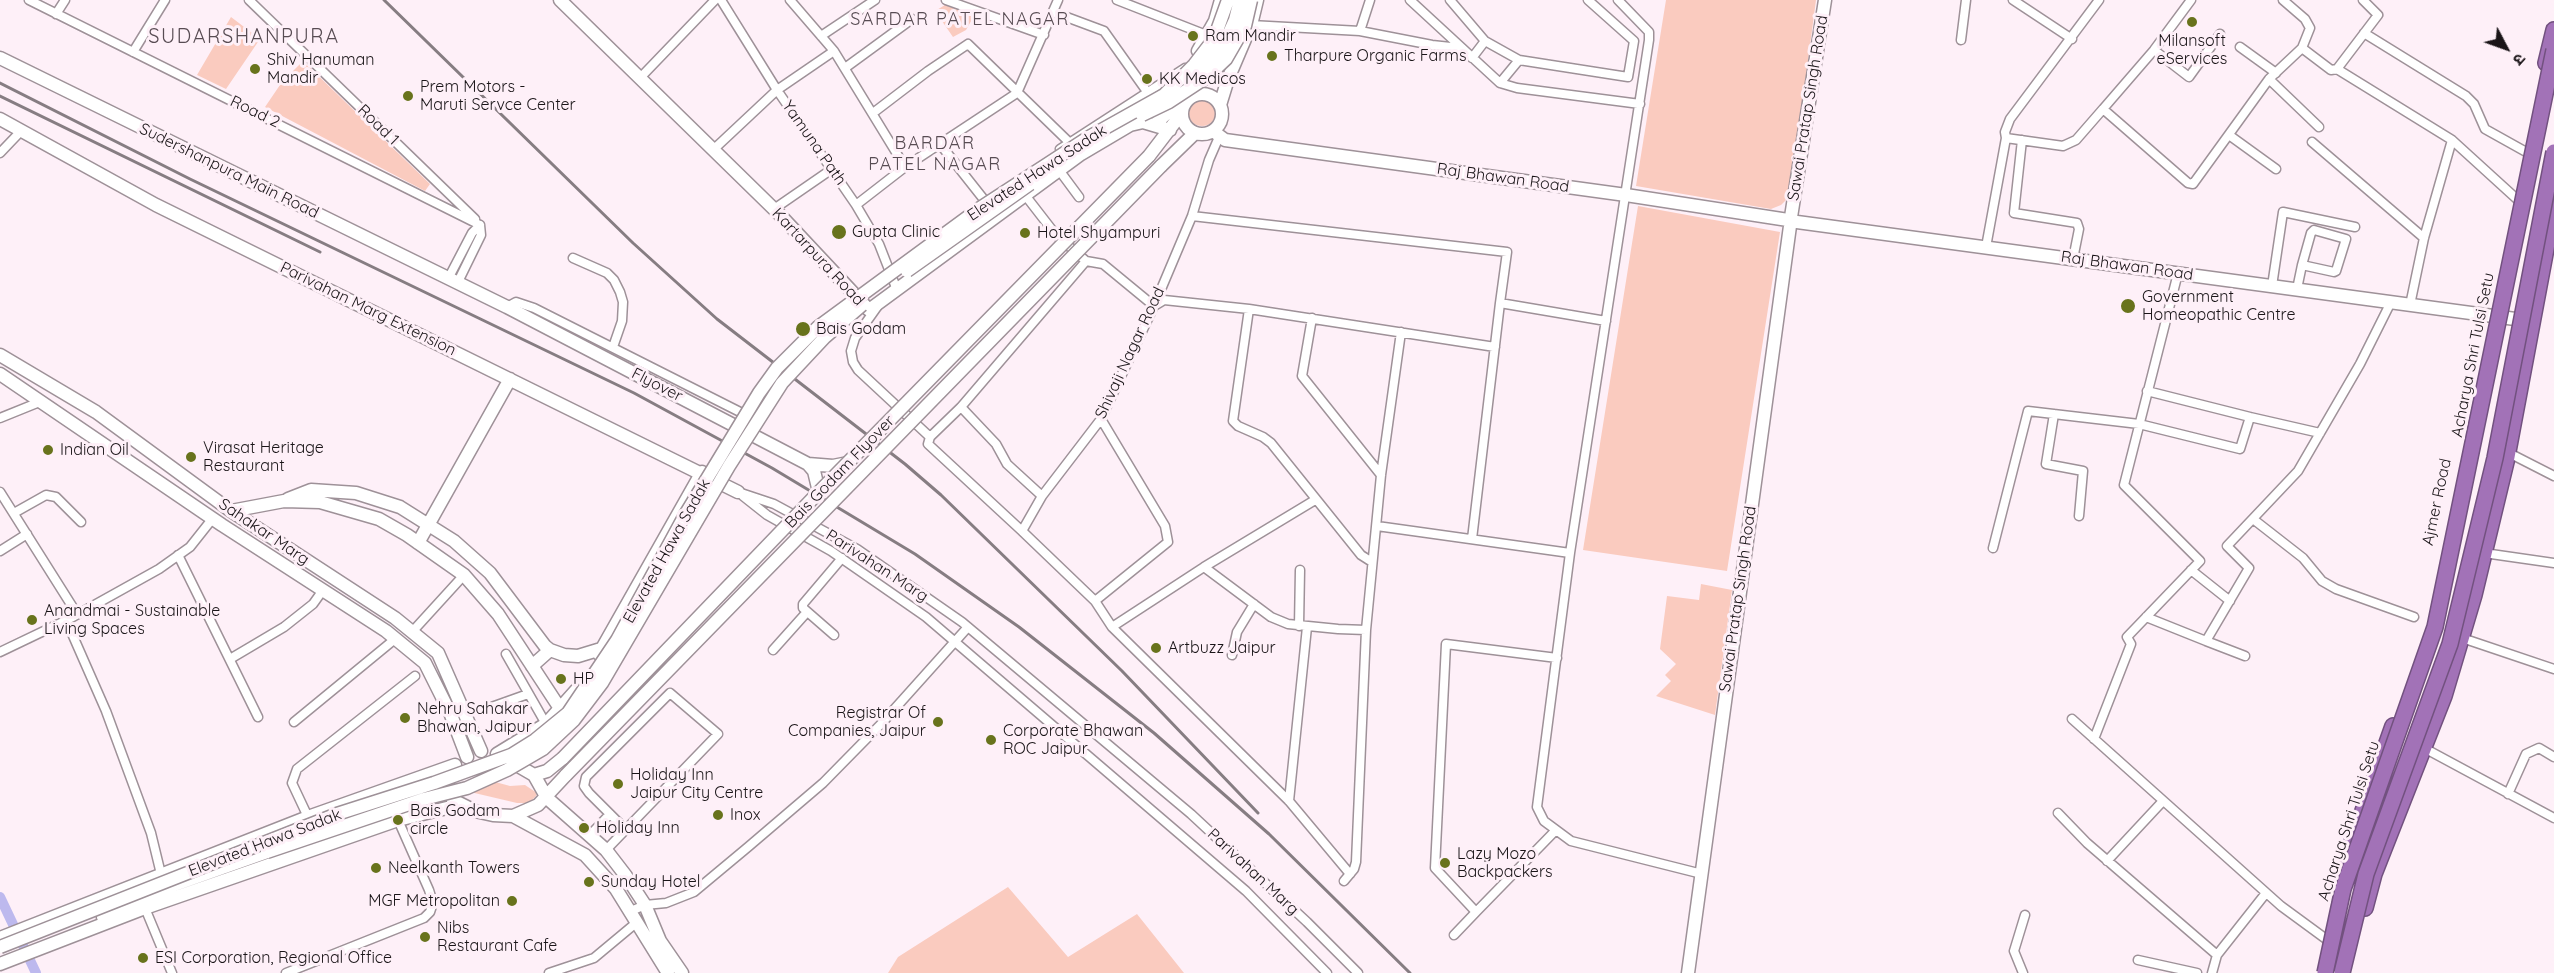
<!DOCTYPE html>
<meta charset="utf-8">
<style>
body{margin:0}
#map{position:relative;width:2554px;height:973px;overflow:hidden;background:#fef0f8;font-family:Quicksand,"Noto Sans Devanagari",sans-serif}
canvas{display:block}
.north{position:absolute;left:2476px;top:18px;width:60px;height:60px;-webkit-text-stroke:4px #fef0f8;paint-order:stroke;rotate:131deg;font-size:16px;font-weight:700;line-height:24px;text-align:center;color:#1a1518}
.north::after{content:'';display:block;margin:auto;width:21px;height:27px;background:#1a1518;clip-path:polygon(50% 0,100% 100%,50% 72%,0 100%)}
</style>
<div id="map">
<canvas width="2554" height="973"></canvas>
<div class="north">उ</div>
</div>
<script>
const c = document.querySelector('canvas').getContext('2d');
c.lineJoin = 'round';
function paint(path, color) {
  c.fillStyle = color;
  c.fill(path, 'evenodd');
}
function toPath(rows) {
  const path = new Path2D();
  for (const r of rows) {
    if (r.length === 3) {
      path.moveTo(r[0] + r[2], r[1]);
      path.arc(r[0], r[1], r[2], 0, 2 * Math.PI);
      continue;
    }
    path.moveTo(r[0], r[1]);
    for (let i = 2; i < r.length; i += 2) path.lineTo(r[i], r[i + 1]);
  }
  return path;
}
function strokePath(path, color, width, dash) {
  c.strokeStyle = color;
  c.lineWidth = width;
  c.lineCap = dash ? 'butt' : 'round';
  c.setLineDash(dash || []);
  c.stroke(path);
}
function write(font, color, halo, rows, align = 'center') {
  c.font = font + ' Quicksand,sans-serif';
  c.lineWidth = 6;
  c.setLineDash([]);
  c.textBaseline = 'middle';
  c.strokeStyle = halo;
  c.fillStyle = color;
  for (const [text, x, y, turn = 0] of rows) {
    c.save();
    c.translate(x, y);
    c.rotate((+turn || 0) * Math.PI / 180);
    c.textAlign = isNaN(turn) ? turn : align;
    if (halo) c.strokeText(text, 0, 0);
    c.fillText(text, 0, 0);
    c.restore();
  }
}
paint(toPath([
 [1666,0,1816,0,1791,189,1786,200,1781,205,1771,209,1636,186],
 [945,5,974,16,966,30,953,37,935,11],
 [231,17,260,39,226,89,197,75],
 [303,61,430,184,425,191,265,107,282,82],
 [1202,112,14],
 [1638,206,1780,232,1727,571,1583,550],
 [1701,584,1732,590,1715,715,1656,696,1671,681,1665,675,1676,664,1660,649,1667,596,1699,600],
 [477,777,510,786,525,785,537,793,536,796,529,803,517,803,466,791,465,782],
 [1008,887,1068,957,1137,914,1184,973,888,973,898,957]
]), '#facbbf');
strokePath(toPath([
 [0,897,36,973]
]), '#bdb9ee', 10);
const street = toPath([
 [29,0,480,225],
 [249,0,475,219],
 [721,0,777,90,856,205,879,244,897,290],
 [790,0,834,51],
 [946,0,1044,35],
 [1117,0,1209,36],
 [1410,0,1500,83,1517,88,1640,104],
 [1450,0,1485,41,1472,58],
 [2013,0,2072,39],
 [2099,0,2010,119,2005,132,2006,138,2063,146,2076,140,2103,109,2188,183,2193,184,2269,79,2302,48,2331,70,2337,69],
 [2283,0,2305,19,2310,28,2302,48],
 [2363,0,2378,15,2337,69,2452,140,2519,201],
 [1053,12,1104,31,1148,93,1147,98],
 [56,14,65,0],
 [1251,25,1360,31,1432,45,1460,48],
 [1360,31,1370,0],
 [2364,33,2466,96,2474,104,2485,129,2528,153],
 [821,36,875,0],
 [1961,40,1966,0],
 [1485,41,1519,60],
 [2240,47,2276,73],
 [2154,50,2189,77,2220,34],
 [133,52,165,0],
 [845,68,912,19],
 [640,78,715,0],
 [2269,79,2319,127],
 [1500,83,1519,60,1628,77,1634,41,1588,0],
 [2103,109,2154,50,2191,0],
 [873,113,928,71,968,44,1073,146],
 [2229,135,2276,169],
 [2022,140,2014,213,2077,223,2079,229,2073,259],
 [2312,142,2424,238],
 [940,144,989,206],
 [1060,149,1185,68],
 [713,150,777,90,834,51,905,167],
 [0,153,21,131],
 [1059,170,1079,197],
 [1025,195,1056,235,1086,261],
 [856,205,905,167,1017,93,1058,0],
 [774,209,832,169],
 [1192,216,1507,252,1500,303],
 [1986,247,2006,138],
 [573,258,607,273,614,280,620,292,623,302,622,321,613,347],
 [448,279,472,233,480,225],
 [457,284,481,235,480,225],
 [2272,286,2283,212,2355,227],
 [2297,289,2302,265,2311,233,2314,230,2346,239,2336,271,2334,272,2302,265],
 [2410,305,2424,238,2452,140],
 [507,307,516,302,534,308,746,415],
 [877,307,855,338,851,351,853,362,858,370,930,437],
 [1249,309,1233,421,1238,426,1263,437,1271,443,1361,555,1372,562],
 [1312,318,1302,376,1381,475],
 [961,407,996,444,1007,464,1042,496],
 [2054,414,2046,464,2083,471,2079,516],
 [2250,417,2320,433],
 [0,418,42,401],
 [2507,452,2554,476],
 [0,492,77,614],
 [738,492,774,504,857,549,962,622,1191,814,1307,922,1358,973],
 [743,496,767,515,831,551,926,617,1246,891,1327,973],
 [1315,500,1204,567,1271,617,1288,624,1338,629,1366,630],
 [14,513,46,495,56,497,81,522],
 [2253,519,2303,558,2322,581,2336,589,2414,617],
 [1377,526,1570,553,1537,807,1544,821,1571,841,1702,874],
 [1022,531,928,444,930,437,961,407,1086,261,1103,264,1154,306,1164,300,1249,309,1495,347],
 [1472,539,1500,303,1606,321],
 [1993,548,2028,411,2139,424,2240,449,2250,417,2147,391],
 [0,551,27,534],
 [1570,553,1649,40,1649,32,1618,0],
 [2484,553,2554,563],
 [178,555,258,717],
 [1204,567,1112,627,1289,801,1350,874],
 [2191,570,2230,601],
 [1095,601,1168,542,1165,526,1101,419],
 [2146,617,2206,641],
 [66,620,106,711,151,833,161,874],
 [1299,626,1300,570],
 [1112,627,1095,601,1022,531,1042,496,1101,419,1154,306,1192,216,1209,160,1219,137],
 [412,632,464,575],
 [834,635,803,608,803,604,842,558],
 [2462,638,2554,669],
 [773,650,807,612],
 [0,652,71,618,159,569,190,547,213,518],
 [506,654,546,724],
 [1232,655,1237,632,1254,604],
 [2245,656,2206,641,2249,568,2227,546,2298,471,2360,364,2391,302],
 [230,659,284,627,313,604,323,590],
 [486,709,528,694],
 [2072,719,2281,906,2326,939],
 [294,722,395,639],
 [2094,739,2131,644,2127,637,2200,561,2124,485,2178,273],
 [2424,748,2554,818],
 [2508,794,2526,754,2539,748,2554,757],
 [1289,801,1307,627],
 [2058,813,2087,843,2217,955,2266,893],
 [308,817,292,783,297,769,415,676],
 [1555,831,1476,912,1435,868,1446,644,1557,658],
 [589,836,610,814],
 [606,850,718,734,670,693,586,777,584,786,589,793,625,829],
 [2107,861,2162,802],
 [1344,881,1354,869,1356,862,1366,630,1381,475,1401,332],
 [145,908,172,973],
 [631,911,645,905,666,903,694,892,748,847,823,783,881,724,968,627],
 [1454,935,1476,912],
 [2138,960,2197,973],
 [286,973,424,918,430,912,433,903,429,890,398,820],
 [549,973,594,958,636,923],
 [2023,973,2014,951,2025,915],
 [2212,973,2217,955]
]);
const secondary = toPath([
 [560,0,780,215,869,310,1081,154,1130,125,1143,122,1170,130],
 [1198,51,1215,21,1221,0],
 [0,58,507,307,808,464,833,466,848,463],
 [1202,114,20],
 [1220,105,1228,79,1251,25,1257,0],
 [0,119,156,205,738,492],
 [1154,125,1185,97],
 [1213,131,1225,140,1626,195,1788,220],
 [1149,156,1182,113],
 [1161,166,1195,133],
 [1791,217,1825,0],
 [1797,222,2530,321],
 [0,355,96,412,231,511,395,618,438,653,481,751],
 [0,374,222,525,386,631,425,663,451,715,467,757],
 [808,464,814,471,819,492],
 [288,499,311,490,356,493,400,507,454,541,490,573,545,646,550,650,564,655,578,656,601,649],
 [231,511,284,501,320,502,379,519,407,535,464,575,498,614,561,710],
 [418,543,510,379],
 [599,654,702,472],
 [532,666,550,650],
 [497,754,546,724,579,687],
 [508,760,534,775,547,771,563,758],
 [450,770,446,782,453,800,475,811,493,815,513,816,538,805,566,775],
 [534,775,547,798,606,850,626,876,645,905,660,941,682,973],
 [513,816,585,855,616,889,668,973],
 [103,917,174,885,267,852],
 [0,938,308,817,455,765],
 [0,964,145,908,398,820,459,805],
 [1688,973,1790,226]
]);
const highway = toPath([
 [2546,63,2554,30],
 [2346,859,2393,726],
 [2365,908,2374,874,2444,696,2474,595,2506,462,2554,206]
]);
strokePath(street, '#9e9198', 11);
strokePath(secondary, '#9e9198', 15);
strokePath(highway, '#72517f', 18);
strokePath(street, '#fff', 8);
strokePath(secondary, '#fff', 12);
strokePath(highway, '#a272b7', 15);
strokePath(toPath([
 [384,0,633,243,717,319,905,464,941,495,1122,671,1258,813],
 [0,83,190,179,634,393,772,468,915,554,1019,627,1154,733,1269,834,1410,973],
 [0,96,320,252],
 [2328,973,2352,872,2446,607,2554,70]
]), '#867d82', 3);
const secondaryBridge = toPath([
 [1187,79,1204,69,1224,44,1235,20,1240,0],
 [1142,115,1169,102,1207,77,1226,59,1245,26,1251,0],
 [907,271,1030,184],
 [563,758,819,492,1149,156],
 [566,775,1161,166],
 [267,852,424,799,467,788,507,770,543,749,574,720,602,683,729,466,782,383,825,337,862,305],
 [0,947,337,814,434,783,511,755,535,740,568,713,617,640,685,515,759,393,777,368,818,327,980,208,1089,137,1164,95,1194,65,1214,39,1228,0]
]);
const highwayBridge = toPath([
 [2325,973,2343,889,2435,627,2554,50],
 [2342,973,2366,874,2450,644,2495,458,2554,152]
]);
strokePath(secondaryBridge, '#9e9198', 15, []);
strokePath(highwayBridge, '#72517f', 18, []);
strokePath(secondaryBridge, '#fff', 12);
strokePath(highwayBridge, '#a272b7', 15);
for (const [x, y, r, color] of [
 [2192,22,6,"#68731c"],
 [1193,36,6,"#68731c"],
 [1272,56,6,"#68731c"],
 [255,69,6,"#68731c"],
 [1147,79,6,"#68731c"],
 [408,96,6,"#68731c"],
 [839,232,8,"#68731c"],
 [1025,233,6,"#68731c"],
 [2128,306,8,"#68731c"],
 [803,329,8,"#68731c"],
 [48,450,6,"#68731c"],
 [191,457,6,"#68731c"],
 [32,620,6,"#68731c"],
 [1156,648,6,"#68731c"],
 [561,679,6,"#68731c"],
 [405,718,6,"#68731c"],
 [938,722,6,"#68731c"],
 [991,740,6,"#68731c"],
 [618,784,6,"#68731c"],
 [718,815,6,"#68731c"],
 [398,820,6,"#68731c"],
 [584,828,6,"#68731c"],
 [1445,863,6,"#68731c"],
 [376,868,6,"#68731c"],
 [589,882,6,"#68731c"],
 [512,901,6,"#68731c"],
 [425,937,6,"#68731c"],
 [143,958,6,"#68731c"]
]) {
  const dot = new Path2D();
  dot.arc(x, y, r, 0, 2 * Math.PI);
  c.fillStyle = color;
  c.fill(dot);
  strokePath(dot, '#fef0f8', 2);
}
write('16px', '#1a1518', '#fef0f8', [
 ["Ram Mandir",1205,36],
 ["Milansoft",2192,41,"center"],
 ["eServices",2192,59,"center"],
 ["Tharpure Organic Farms",1284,56],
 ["Shiv Hanuman",267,60],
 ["Mandir",267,78],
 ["KK Medicos",1159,79],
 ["Prem Motors -",420,87],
 ["Maruti Servce Center",420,105],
 ["Gupta Clinic",852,232],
 ["Hotel Shyampuri",1037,233],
 ["Government",2142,297],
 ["Homeopathic Centre",2142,315],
 ["Bais Godam",816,329],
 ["Virasat Heritage",203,448],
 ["Restaurant",203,466],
 ["Indian Oil",60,450],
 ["Anandmai - Sustainable",44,611],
 ["Living Spaces",44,629],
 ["Artbuzz Jaipur",1168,648],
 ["HP",573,679],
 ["Nehru Sahakar",417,709],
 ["Bhawan, Jaipur",417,727],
 ["Registrar Of",926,713,"right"],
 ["Companies, Jaipur",926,731,"right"],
 ["Corporate Bhawan",1003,731],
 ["ROC Jaipur",1003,749],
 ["Holiday Inn",630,775],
 ["Jaipur City Centre",630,793],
 ["Bais Godam",410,811],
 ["circle",410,829],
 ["Inox",730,815],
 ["Holiday Inn",596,828],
 ["Lazy Mozo",1457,854],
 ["Backpackers",1457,872],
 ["Neelkanth Towers",388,868],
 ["Sunday Hotel",601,882],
 ["MGF Metropolitan",500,901,"right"],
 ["Nibs",437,928],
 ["Restaurant Cafe",437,946],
 ["ESI Corporation, Regional Office",155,958]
], 'left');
write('16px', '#1a1518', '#fef0f8', [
 ["Sawai Pratap Singh Road",1808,108,-81],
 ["Road 2",255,112,26],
 ["Road 1",378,125,44],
 ["Yamuna Path",814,143,55],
 ["Sudershanpura Main Road",229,171,26],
 ["Elevated Hawa Sadak",1037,173,-33],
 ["Raj Bhawan Road",1503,178,8],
 ["Kartarpura Road",818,257,47],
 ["Raj Bhawan Road",2127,266,8],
 ["Parivahan Marg Extension",368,309,26],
 ["Shivaji Nagar Road",1130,353,-65],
 ["Acharya Shri Tulsi Setu",2473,355,-79],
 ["Flyover",657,385,27],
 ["Bais Godam Flyover",840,472,-46],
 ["Ajmer Road",2437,502,-78],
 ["Sahakar Marg",264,532,34],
 ["Elevated Hawa Sadak",667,551,-61],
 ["Parivahan Marg",877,566,33],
 ["Sawai Pratap Singh Road",1738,599,-82],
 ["Acharya Shri Tulsi Setu",2349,821,-72],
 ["Elevated Hawa Sadak",265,843,-21],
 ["Parivahan Marg",1253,872,43]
]);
c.letterSpacing = '1.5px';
write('18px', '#584c53', '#fef0f8', [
 ["SARDAR PATEL NAGAR",960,20],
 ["BARDAR",935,144],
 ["PATEL NAGAR",935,165]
]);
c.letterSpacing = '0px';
c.letterSpacing = '1.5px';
write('20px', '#584c53', '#fef0f8', [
 ["SUDARSHANPURA",244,37]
]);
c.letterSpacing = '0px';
</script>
